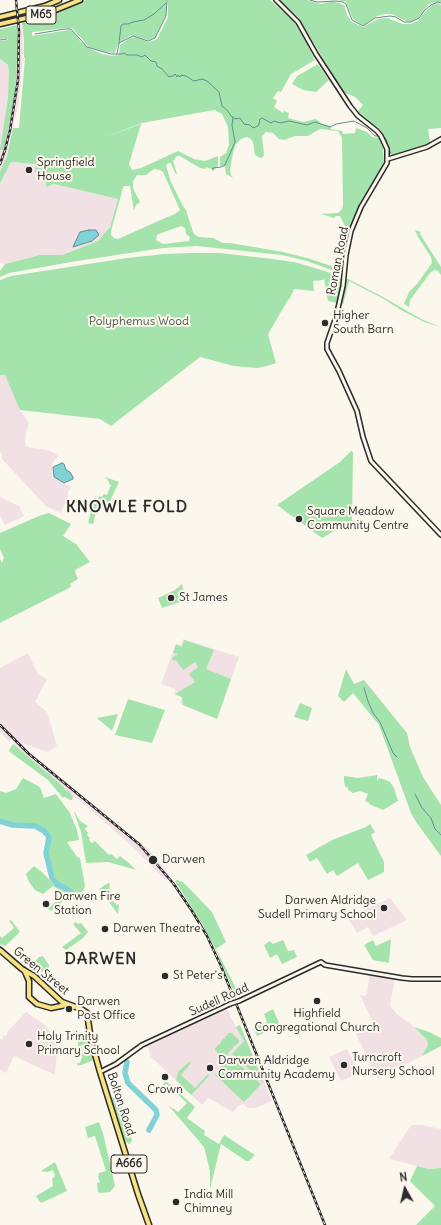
<!DOCTYPE html>
<style>
body{margin:0}
#map{position:relative;width:441px;height:1225px;overflow:hidden;background:#fbf7ec;font-family:Delius,sans-serif}
canvas{display:block}
.north{position:absolute;left:385px;top:1169px;width:40px;height:40px;-webkit-text-stroke:3px #fbf7ec;paint-order:stroke;rotate:352deg;font-size:11px;font-weight:700;line-height:16px;text-align:center;color:#2b2b2b}
.north::after{content:'';display:block;margin:auto;width:14px;height:18px;background:#2b2b2b;clip-path:polygon(50% 0,100% 100%,50% 72%,0 100%)}
</style>
<div id="map">
<canvas width="441" height="1225"></canvas>
<div class="north">N</div>
</div>
<script>
const c = document.querySelector('canvas').getContext('2d');
c.lineJoin = 'round';
function paint(path, color) {
  c.fillStyle = color;
  c.fill(path, 'evenodd');
}
function toPath(rows) {
  const path = new Path2D();
  for (const r of rows) {
    path.moveTo(r[0], r[1]);
    for (let i = 2; i < r.length; i += 2) path.lineTo(r[i], r[i + 1]);
  }
  return path;
}
function strokePath(path, color, width, dash) {
  c.strokeStyle = color;
  c.lineWidth = width;
  c.lineCap = dash ? 'butt' : 'round';
  c.setLineDash(dash || []);
  c.stroke(path);
}
function write(font, color, halo, rows, align = 'center') {
  c.font = font + ' Delius,sans-serif';
  c.lineWidth = 4;
  c.setLineDash([]);
  c.textBaseline = 'middle';
  c.strokeStyle = halo;
  c.fillStyle = color;
  for (const [text, x, y, turn = 0] of rows) {
    c.save();
    c.translate(x, y);
    c.rotate((+turn || 0) * Math.PI / 180);
    c.textAlign = isNaN(turn) ? turn : align;
    if (halo) c.strokeText(text, 0, 0);
    c.fillText(text, 0, 0);
    c.restore();
  }
}
paint(toPath([
 [22,25,23,50,21,83,18,105,7,154,9,155,4,173,11,162,36,164,46,175,46,187,53,184,119,199,110,228,108,229,98,241,62,255,40,255,5,264,0,263,0,59,8,65,8,38,18,35,18,26],
 [0,353,20,410,29,423,26,432,25,445,28,447,47,450,56,454,58,457,54,460,52,465,52,477,71,487,67,494,68,497,61,513,46,506,2,459,2,452,0,453],
 [0,497,19,506,24,516,5,525,0,515],
 [183,639,239,657,217,719,180,704,182,697,174,695,175,689,161,684,176,644,181,646],
 [28,653,38,674,47,679,35,702,47,712,57,746,48,752,18,742,132,837,141,843,154,855,171,877,166,881,136,850,109,826,78,799,72,797,69,791,65,790,64,787,13,744,17,741,14,738,9,742,0,732,0,668],
 [390,898,407,920,373,936,368,927,357,933,348,918],
 [370,974,395,979,390,1006,397,1014,414,1027,427,1040,428,1045,422,1056,377,1078,356,1034,374,1025,360,995,365,996,367,993],
 [227,1009,236,1027,240,1025,272,1101,255,1108,248,1108,243,1104,238,1106,233,1112,208,1098,202,1105,150,1056,149,1048,144,1048],
 [26,1012,44,1024,49,1030,58,1038,55,1075,14,1056,6,1073,0,1070,0,1039,2,1039,4,1035,6,1036,8,1031],
 [347,1049,359,1073,341,1081,329,1057],
 [411,1125,421,1125,441,1129,441,1168,429,1169,389,1159]
]), '#f2e1e4');
paint(toPath([
 [86,0,166,0,166,15,155,38,148,40,131,35,121,42,119,41,115,53,104,52,89,47,72,28,66,28,32,32,32,36,69,30,73,31,80,41,89,48,102,54,112,56,119,55,120,45,130,38,134,37,149,42,157,39,168,17,168,0,270,0,293,20,306,42,315,60,291,74,281,92,278,91,273,98,277,101,274,107,283,113,284,111,289,113,288,118,303,122,316,119,322,124,331,126,331,129,342,131,343,134,355,133,356,128,367,132,372,137,379,138,383,148,384,163,375,180,362,199,350,227,345,226,340,216,336,216,334,218,321,214,338,213,342,209,343,205,342,138,338,131,320,129,308,136,295,136,284,140,279,139,273,133,266,132,262,136,264,155,263,157,260,158,255,155,253,142,251,139,247,137,241,139,236,144,233,153,230,169,231,175,233,178,226,174,225,166,220,166,220,157,226,153,229,145,228,127,222,114,214,110,142,123,102,138,141,124,129,164,132,170,141,168,178,151,194,159,200,160,205,161,218,156,218,165,214,170,206,167,205,169,200,168,180,156,177,156,173,161,177,174,175,173,171,163,168,163,166,166,171,182,183,206,186,210,193,232,195,235,199,237,213,238,223,243,230,243,283,252,307,258,338,268,343,271,342,274,307,261,282,255,197,246,163,248,77,261,9,273,0,277,0,271,5,264,40,255,62,255,98,241,108,229,110,228,118,199,54,184,46,187,46,175,35,173,36,164,11,162,0,183,0,172,7,156,13,128,19,128,25,58,24,57,24,41,22,23],
 [154,169,160,170,163,172,180,210,175,214,165,218,118,239,114,238,111,235,111,231,123,188,124,186,130,186,134,211,136,205,140,202,133,188,133,181,137,175,146,175],
 [181,226,185,228,186,234,190,237,189,241,163,244,156,240,157,235,159,234],
 [279,0,307,0,321,4,332,1,339,3,344,5,347,15,352,22,363,27,378,19,387,18,403,24,411,24,419,20,422,15,432,5,438,3,441,5,441,128,428,129,430,143,401,154,392,155,386,139,379,128,368,122,357,112,363,105,355,97,343,92,298,17],
 [338,0,441,0,441,2,434,2,429,4,418,18,410,22,406,21,392,14,385,14,377,16,363,26,353,19,346,2],
 [17,25,18,43,15,95,4,150,0,150,8,98,9,72,8,65,0,59,0,41,8,40,8,38,0,39,0,29],
 [318,64,329,80,316,92,303,90,292,84,297,76],
 [415,230,421,232,420,234,441,267,441,275,438,271,435,270,431,272,410,300,409,307,404,304,409,292,417,284,432,263,431,257,418,237],
 [191,253,220,253,272,259,294,262,325,271,342,278,337,303,328,301,324,279,323,280,313,281,314,291,294,289,290,298,288,300,268,334,276,363,267,366,257,368,234,366,200,357,111,426,100,419,20,410,5,375,0,375,0,280,11,276,127,258,164,254],
 [346,278,383,297,421,319,441,327,424,322,401,310,382,298,349,281,343,305,341,303],
 [351,451,353,452,352,521,322,538,277,505,340,462],
 [105,477,119,482,107,507,98,504,93,524,88,523,94,500,97,501,99,496,102,497,104,494,107,495,111,485,109,484,109,482],
 [49,513,71,524,63,536,76,544,90,562,75,570,75,572,78,579,70,584,71,587,0,623,0,559,2,563,4,558,0,549,0,533,39,516],
 [182,584,186,600,162,608,158,598,175,590],
 [184,640,214,650,206,669,231,679,217,719,183,705,182,697,175,694,195,682,189,674,198,667,195,662,183,670,176,660,174,661,172,658,178,654,173,653,176,644,182,647],
 [346,669,354,684,364,680,407,733,410,747,423,777,441,805,441,856,416,822,411,813,379,725,353,693,344,702,338,696],
 [128,699,165,710,152,743,115,735],
 [300,703,312,708,308,721,294,717],
 [118,714,112,731,97,718],
 [13,744,64,787,65,790,69,791,73,798,72,800,70,800,65,797,63,798,48,780,10,752,9,750],
 [377,775,377,781,379,778,383,779,390,782,394,788,398,801,383,810,369,804,369,803,365,801,368,794,360,791,353,793,348,790,348,788,345,786,344,781,344,776,358,778],
 [23,778,40,787,44,798,56,794,70,813,77,830,79,840,67,842,77,857,80,858,85,886,83,891,76,897,71,892,64,900,51,911,48,909,64,893,53,886,43,894,35,890,29,882,26,874,34,866,42,872,54,885,57,882,53,873,48,856,49,837,45,831,36,826,11,824,0,819,0,791,6,793,16,789],
 [74,811,80,821,88,826,85,829,88,833,87,835,90,838,89,840,92,843,95,841,109,855,111,854,117,859,120,856,129,863,136,870,108,862,86,863,81,832,74,812],
 [370,824,375,832,371,835,384,862,384,872,368,880,358,863,337,876,333,870,327,874,317,858,310,862,306,855,332,840,366,827],
 [177,880,183,882,212,912,226,942,216,949,240,996,236,997,215,948,201,922,175,881],
 [108,883,110,884,109,891,112,892,112,900,114,901,114,903,116,903,116,905,119,904,118,914,99,889],
 [11,920,20,932,5,946,0,944,0,936,2,938,14,928,9,921],
 [76,922,78,924,81,923,88,932,83,938,66,950,62,947,81,933,73,924],
 [391,939,389,963,373,960,364,945,373,940,376,946],
 [283,940,288,951,294,950,297,957,282,964,277,954,270,958,264,945,270,941,273,944],
 [43,956,49,965,49,970,47,972,42,972,36,971,31,968,32,965,39,957],
 [273,1009,280,1025,257,1036,253,1028,267,1022,264,1014],
 [240,1025,264,1083,232,1054,244,1041,236,1027],
 [414,1027,429,1032,441,1038,441,1046,422,1056,428,1045,427,1040],
 [229,1033,232,1033,239,1040,239,1042,235,1046,233,1046,234,1047,229,1052,228,1052,229,1053,224,1058,222,1058,215,1050,215,1048,219,1044,221,1044,220,1043,224,1038,226,1039,225,1037],
 [87,1038,93,1057,92,1061,78,1066,77,1063,80,1063,82,1057,83,1045,78,1046,78,1040],
 [231,1057,261,1084,244,1102,215,1075],
 [190,1061,191,1063,181,1075,195,1088,208,1074,209,1076,191,1095,176,1080,178,1072],
 [165,1082,167,1082,195,1107,187,1118,205,1131,204,1135,219,1144,224,1135,255,1155,249,1161,246,1161,221,1144,210,1189,210,1171,204,1147,168,1105,178,1112,187,1103,166,1084,162,1087,162,1085],
 [117,1096,123,1111,121,1113,126,1120,132,1140,130,1144,121,1140,109,1099],
 [99,1122,103,1133,115,1186,110,1192,100,1193,98,1192,97,1183,100,1182,98,1177,99,1173,106,1171,95,1136,88,1138,85,1127],
 [55,1162,67,1191,41,1203,36,1196,53,1186,52,1179,55,1176,53,1170,47,1172,41,1171],
 [417,1166,429,1169,441,1168,441,1225,416,1225,435,1206,410,1181]
]), '#a4e4ac');
const water = toPath([
 [89,230,96,230,99,235,92,241,73,247,80,232,89,230],
 [62,463,64,464,66,470,70,472,73,477,73,479,64,483,54,477,53,467,62,463]
]);
paint(water, '#81d2d7');
strokePath(water, '#5f8f92', 1);
strokePath(toPath([
 [310,0,317,2,336,1,343,2,346,4,352,20,363,26,375,18,390,16,396,17,404,22,411,22,419,18,424,11,431,5,438,2,441,3],
 [35,34,65,29,71,29,87,47,111,54,117,54,119,43,133,36,148,41,155,38,166,16,167,0],
 [0,40,7,39],
 [119,43,121,26,123,24,128,24,133,22,144,20,154,14,165,4,167,3],
 [117,54,122,54,124,53,127,55,137,55,142,57,145,55,151,61,156,62,157,66,162,69,169,77,173,76,175,74,177,77,178,75,180,77,181,75,186,76,194,81,202,79,207,81,219,92,222,106,228,111,231,116,235,119,240,118,244,124,250,125,253,128,258,126,260,121,259,120,262,118,271,123,274,121,280,123,289,121,307,125,315,122,330,127,336,124,354,121,367,128,375,136,379,136],
 [382,135,386,139,391,154],
 [213,170,213,168,221,167,225,165,235,142,232,125,233,117],
 [364,688,368,701,373,713,380,722,393,753,397,757],
 [415,794,422,808,431,818,435,829,441,835]
]), '#5f8f92', 1);
strokePath(toPath([
 [0,821,12,825,35,826,44,831,49,837,46,853,52,878,57,884,67,889,75,897],
 [127,1062,125,1073,128,1083,156,1110,157,1115,149,1130]
]), '#81d2d7', 5.5);
const secondary = toPath([
 [276,0,298,22,316,54,350,106,358,116,377,131,381,136,387,149,387,163,361,207,351,231,346,255,343,286,336,317,327,343,327,349,339,371,357,411,363,437,371,461,441,535],
 [388,159,427,147,441,139],
 [239,1001,321,962,325,965,402,978,412,979,441,979],
 [100,1072,116,1064,142,1045,230,1004]
]);
const highway = toPath([
 [0,17,45,6,59,0],
 [0,24,48,13,80,0],
 [0,950,22,969,34,976,62,1002,81,1009,87,1013,91,1040,100,1072,138,1194,149,1225],
 [24,970,26,974,29,981,29,997,37,1004,51,1008,66,1005]
]);
strokePath(secondary, '#2b2b2b', 6);
strokePath(highway, '#2b2b2b', 7);
strokePath(secondary, '#fbf7ec', 3);
strokePath(highway, '#f8e281', 4);
const rail = toPath([
 [0,164,5,150,10,130,18,80,19,31,16,0],
 [0,725,29,754,139,844,173,883,192,911,207,936,221,966,325,1225]
]);
strokePath(rail, '#2b2b2b', 2.5);
strokePath(rail, '#fbf7ec', 1, [3]);
const secondaryBridge = toPath([
 [230,1004,239,1001]
]);
strokePath(secondaryBridge, '#2b2b2b', 6, []);
strokePath(secondaryBridge, '#fbf7ec', 3);
for (const [x, y, r, color] of [
 [29,170,4,"#2b2b2b"],
 [325,323,4,"#2b2b2b"],
 [299,519,4,"#2b2b2b"],
 [171,598,4,"#2b2b2b"],
 [153,860,5,"#2b2b2b"],
 [46,904,4,"#2b2b2b"],
 [384,908,4,"#2b2b2b"],
 [105,929,4,"#2b2b2b"],
 [165,976,4,"#2b2b2b"],
 [317,1001,4,"#2b2b2b"],
 [69,1009,4,"#2b2b2b"],
 [29,1044,4,"#2b2b2b"],
 [344,1065,4,"#2b2b2b"],
 [210,1068,4,"#2b2b2b"],
 [165,1077,4,"#2b2b2b"],
 [176,1202,4,"#2b2b2b"]
]) {
  const dot = new Path2D();
  dot.arc(x, y, r, 0, 2 * Math.PI);
  c.fillStyle = color;
  c.fill(dot);
  strokePath(dot, '#fbf7ec', 1.5);
}
for (const [x, y, w] of [
 [41,15,30],
 [129,1164,36]
]) {
  const box = new Path2D();
  box.roundRect(x - w / 2, y - 9, w, 18, 3);
  c.fillStyle = '#fbf7ec';
  c.fill(box);
  strokePath(box, '#2b2b2b', 1);
}
write('bold 11px', '#2b2b2b', null, [
 ["M65",41,15],
 ["A666",129,1164]
]);
write('12px', '#2b2b2b', '#fbf7ec', [
 ["Springfield",37,163],
 ["House",37,177],
 ["Higher",333,316],
 ["South Barn",333,330],
 ["Square Meadow",307,512],
 ["Community Centre",307,526],
 ["St James",179,598],
 ["Darwen",162,860],
 ["Darwen Fire",54,897],
 ["Station",54,911],
 ["Darwen Aldridge",376,901,"right"],
 ["Sudell Primary School",376,915,"right"],
 ["Darwen Theatre",113,929],
 ["St Peter's",173,976],
 ["Darwen",77,1002],
 ["Post Office",77,1016],
 ["Highfield",317,1014,"center"],
 ["Congregational Church",317,1028,"center"],
 ["Holy Trinity",37,1037],
 ["Primary School",37,1051],
 ["Turncroft",352,1058],
 ["Nursery School",352,1072],
 ["Darwen Aldridge",218,1061],
 ["Community Academy",218,1075],
 ["Crown",165,1090,"center"],
 ["India Mill",184,1195],
 ["Chimney",184,1209]
], 'left');
write('12px', '#2b2b2b', '#fbf7ec', [
 ["Roman Road",338,261,-79],
 ["Green Street",41,971,39],
 ["Sudell Road",219,1000,-24],
 ["Bolton Road",121,1104,72]
]);
write('12px', '#49594b', '#fbf7ec', [
 ["Polyphemus Wood",139,322]
]);
c.letterSpacing = '1px';
write('bold 16px', '#2b2b2b', '#fbf7ec', [
 ["KNOWLE FOLD",127,507],
 ["DARWEN",101,959]
]);
c.letterSpacing = '0px';
</script>
